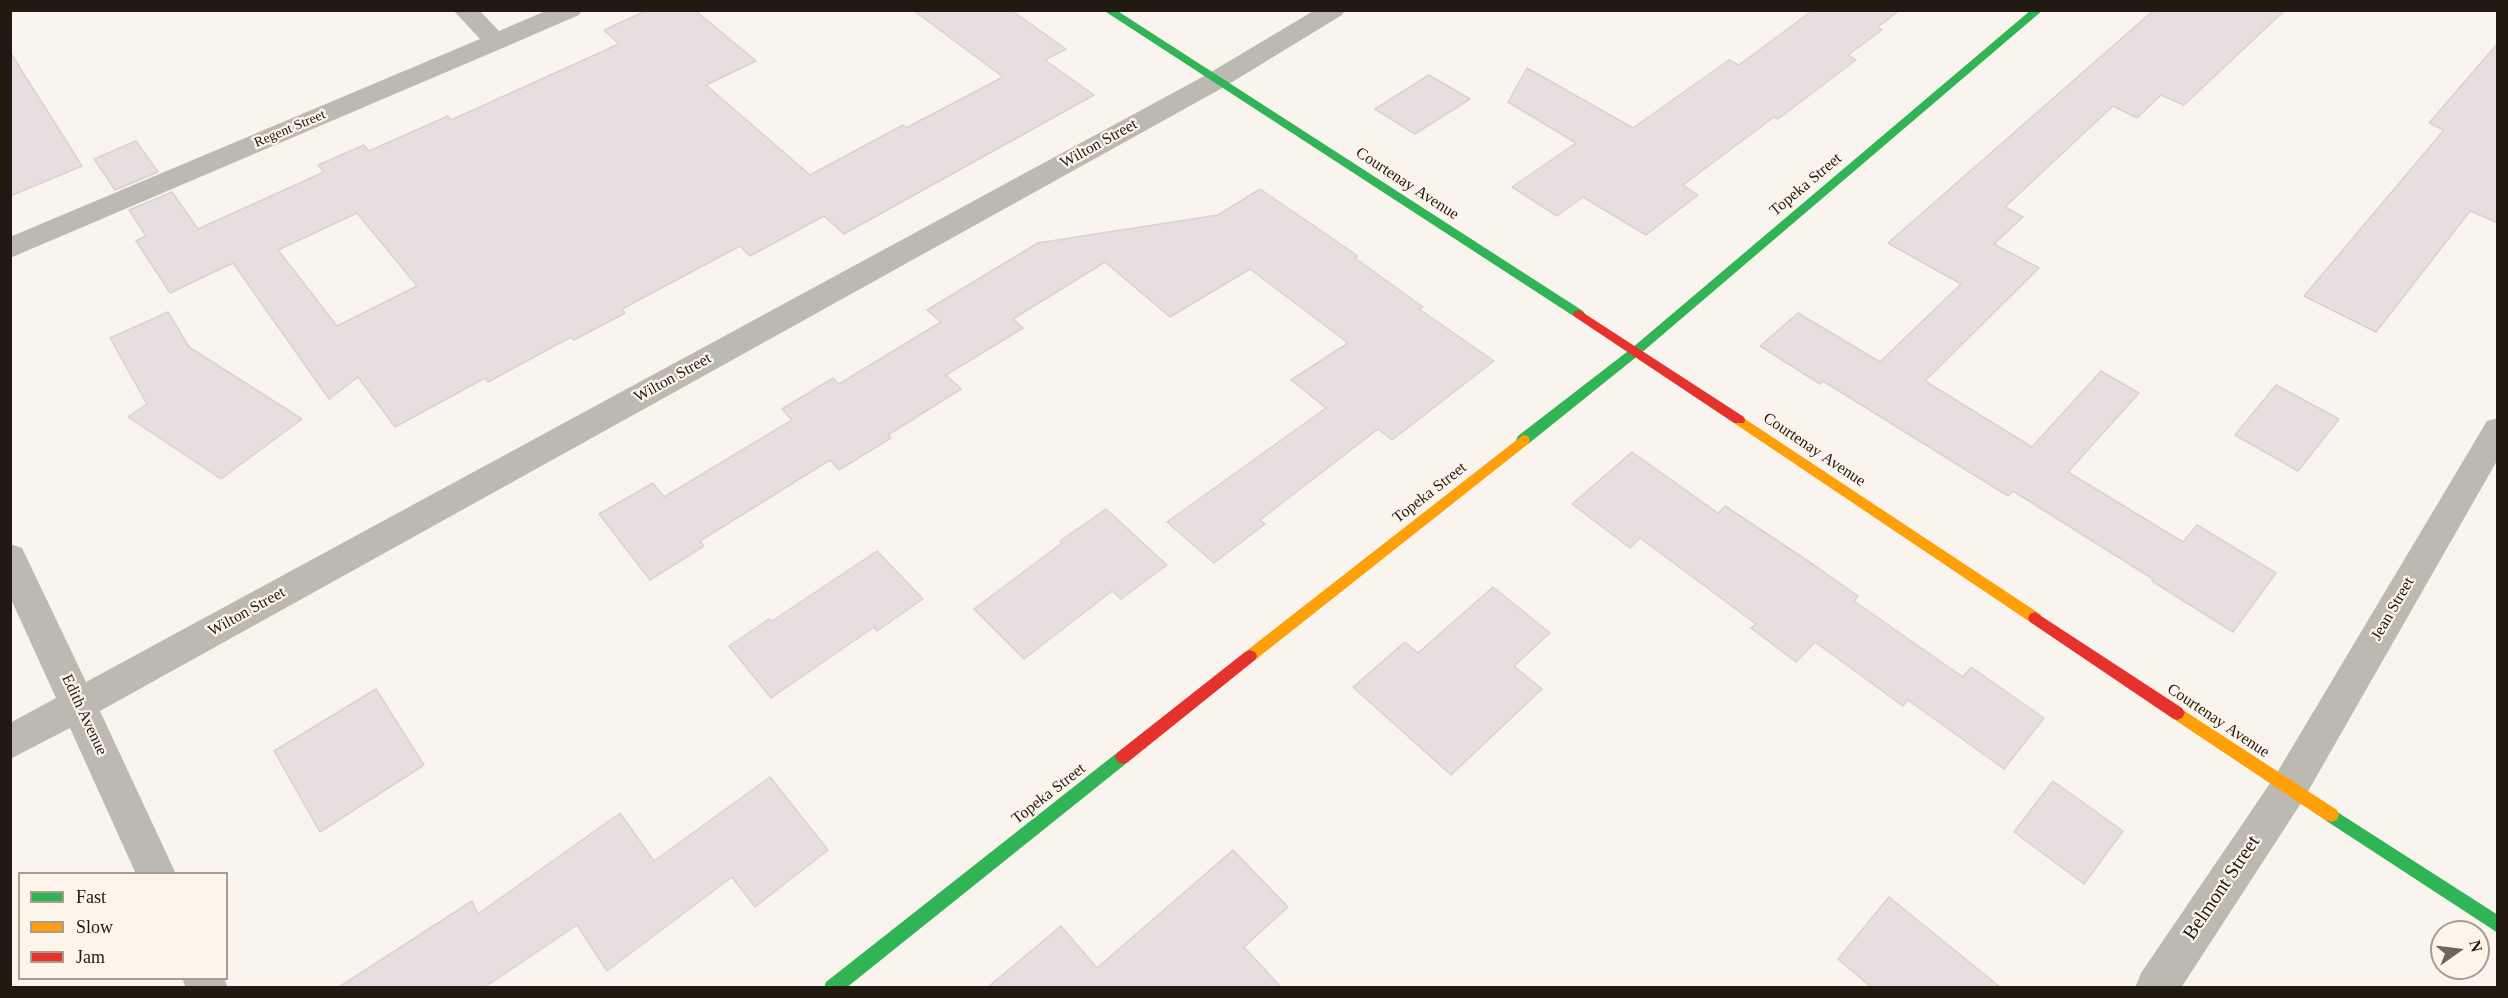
<!DOCTYPE html>
<style>
body{margin:0}
#map{position:relative;width:2508px;height:998px;overflow:hidden;background:#faf4ee;font-family:Georgia,serif}
canvas{display:block}
.frame{position:absolute;inset:0;border:12px solid #211a10;pointer-events:none}
.legend{position:absolute;left:18px;top:872px;width:210px;height:108px;box-sizing:border-box;background:#fef5ea;border:2px solid #a69d93;margin:0;padding:8px 10px;list-style:none;font-size:18px;color:#211a10}
.legend li{display:flex;align-items:center;gap:12px;height:30px}
.legend b{width:30px;border:2px solid #a69d93}
.north{position:absolute;left:2430px;top:920px;width:60px;height:60px;box-sizing:border-box;background:#fef5ea;border:2px solid #a69d93;border-radius:50%;rotate:76deg;font-size:16px;font-weight:700;line-height:24px;text-align:center;color:#211a10}
.north::after{content:'';display:block;margin:auto;width:21px;height:27px;background:#6d665e;clip-path:polygon(50% 0,100% 100%,50% 72%,0 100%)}
</style>
<div id="map">
<canvas width="2508" height="998"></canvas>
<div class="frame"></div>
<ul class="legend">
<li><b style="height:8px;background:#30b455"></b>Fast</li>
<li><b style="height:8px;background:#ff9f0a"></b>Slow</li>
<li><b style="height:8px;background:#e5322d"></b>Jam</li>
</ul>
<div class="north">N</div>
</div>
<script>
const c = document.querySelector('canvas').getContext('2d');
c.lineJoin = 'round';
function paint(path, color) {
  c.fillStyle = color;
  c.fill(path, 'evenodd');
}
function toPath(rows) {
  const path = new Path2D();
  for (const r of rows) {
    path.moveTo(r[0], r[1]);
    for (let i = 2; i < r.length; i += 2) path.lineTo(r[i], r[i + 1]);
  }
  return path;
}
function strokePath(path, color, width, dash) {
  c.strokeStyle = color;
  c.lineWidth = width;
  c.lineCap = dash ? 'butt' : 'round';
  c.setLineDash(dash || []);
  c.stroke(path);
}
function write(font, color, halo, rows, align = 'center') {
  c.font = font + ' Georgia,serif';
  c.lineWidth = 4.5;
  c.setLineDash([]);
  c.textBaseline = 'middle';
  c.strokeStyle = halo;
  c.fillStyle = color;
  for (const [text, x, y, turn = 0] of rows) {
    c.save();
    c.translate(x, y);
    c.rotate((+turn || 0) * Math.PI / 180);
    c.textAlign = isNaN(turn) ? turn : align;
    if (halo) c.strokeText(text, 0, 0);
    c.fillText(text, 0, 0);
    c.restore();
  }
}
const building = toPath([
 [648,10,695,10,756,61,706,85,810,175,903,125,906,128,1003,77,913,10,1011,10,1066,49,1045,60,1094,95,844,234,824,216,750,256,740,246,622,309,625,313,574,340,571,337,488,382,485,378,395,427,358,377,329,399,233,263,170,293,136,241,146,236,129,210,172,192,198,229,324,172,318,165,364,145,369,151,448,116,451,120,619,44,604,30,648,10],
 [357,213,417,286,337,326,278,250,357,213],
 [1813,10,1900,10,1878,27,1882,30,1848,55,1856,60,1778,119,1774,117,1683,185,1698,195,1646,235,1583,197,1557,216,1512,187,1576,143,1508,102,1527,68,1633,128,1729,60,1739,65,1813,10],
 [2154,10,2285,10,2184,105,2161,95,2137,118,2113,106,2005,207,2023,217,1994,244,2039,268,1925,381,2032,447,2101,371,2139,393,2068,472,2183,542,2197,525,2276,573,2233,632,2152,581,2153,579,2013,491,2008,496,1823,381,1820,384,1760,346,1798,313,1880,362,1961,284,1888,243,2154,10],
 [2498,43,2498,223,2470,211,2376,332,2304,296,2444,130,2429,123,2498,43],
 [10,52,82,166,10,196,10,52],
 [1429,75,1470,99,1415,134,1375,109,1429,75],
 [136,141,158,172,115,190,94,159,136,141],
 [1260,189,1358,256,1355,258,1423,307,1419,309,1494,361,1392,440,1378,429,1260,520,1265,524,1214,563,1167,522,1326,408,1291,380,1348,343,1250,269,1170,317,1105,262,1013,319,1023,328,946,375,961,389,888,435,891,438,839,470,830,460,700,541,704,546,650,580,599,514,653,483,664,497,792,420,782,409,833,378,839,384,941,322,927,310,1038,243,1218,215,1260,189],
 [168,312,189,347,302,419,221,479,128,417,147,404,110,338,168,312],
 [2276,385,2339,419,2298,471,2235,435,2276,385],
 [1632,452,1718,513,1725,506,1814,565,1858,596,1854,601,1963,677,1971,667,2044,718,2004,769,1908,700,1903,706,1815,642,1796,662,1751,628,1756,624,1640,538,1630,548,1572,504,1632,452],
 [1106,509,1167,565,1121,599,1112,591,1024,659,974,609,1062,543,1060,541,1106,509],
 [877,551,923,599,877,631,874,627,771,698,729,646,769,619,772,621,877,551],
 [1493,587,1550,633,1514,666,1542,689,1451,775,1353,687,1405,642,1418,653,1493,587],
 [376,689,424,765,320,832,274,751,376,689],
 [770,777,828,850,755,907,732,877,607,971,577,925,485,987,339,987,472,901,478,914,620,813,654,861,770,777],
 [2053,781,2123,831,2084,884,2014,832,2053,781],
 [1233,850,1288,907,1244,947,1281,987,988,987,1061,926,1097,968,1233,850],
 [1889,897,2000,987,1871,987,1838,959,1889,897]
]);
paint(building, '#e7dee0');
strokePath(building, '#dad1d2', 1.5);
paint(toPath([
 [453,10,479,10,499,31,548,10,582,10,579,15,505,47,10,258,10,237,480,39,453,10],
 [1315,10,1345,10,1342,15,1224,87,100,711,176,874,136,874,70,728,10,759,10,723,56,698,10,597,10,544,22,548,86,682,1206,75,1315,10],
 [2498,418,2498,459,2303,800,2181,988,2135,988,2141,973,2275,776,2487,421,2498,418],
 [182,978,224,978,228,988,186,988,182,978]
]), '#bcb8b2');
paint(toPath([
 [1103,10,1116,10,1583,311,1585,314,1583,317,1575,317,1103,10],
 [2031,10,2043,10,1640,354,1528,444,1518,444,1516,440,1518,436,1632,348,2031,10],
 [1123,750,1128,752,1131,757,1128,762,846,988,824,988,826,982,1118,752,1123,750],
 [2331,808,2498,915,2498,933,2325,820,2323,815,2325,810,2331,808]
]), '#30b455');
paint(toPath([
 [1739,415,2040,614,2042,618,2040,622,2035,624,2030,622,1734,423,1733,420,1734,417,1739,415],
 [1523,435,1528,436,1530,440,1528,444,1255,660,1250,662,1245,660,1243,656,1245,652,1523,435],
 [2177,706,2337,810,2339,815,2337,820,2331,822,2325,820,2172,718,2169,713,2172,708,2177,706]
]), '#ff9f0a');
paint(toPath([
 [1579,310,1744,417,1745,420,1744,423,1734,423,1575,317,1573,314,1575,311,1579,310],
 [2035,612,2182,708,2185,713,2182,718,2177,720,2172,718,2030,622,2028,618,2030,614,2035,612],
 [1250,650,1255,652,1257,656,1255,660,1128,762,1123,764,1118,762,1115,757,1118,752,1245,652,1250,650]
]), '#e5322d');
write('14px', '#211a10', '#fef5ea', [
 ["Regent Street",290,129,-23]
]);
write('16px', '#211a10', '#fef5ea', [
 ["Wilton Street",1099,144,-29],
 ["Courtenay Avenue",1407,184,33],
 ["Topeka Street",1806,185,-40],
 ["Wilton Street",673,378,-29],
 ["Courtenay Avenue",1814,450,34],
 ["Topeka Street",1430,493,-38],
 ["Jean Street",2393,609,-60],
 ["Wilton Street",247,612,-29],
 ["Edith Avenue",84,715,65],
 ["Courtenay Avenue",2218,721,34],
 ["Topeka Street",1049,794,-38]
]);
write('20px', '#211a10', '#fef5ea', [
 ["Belmont Street",2222,888,-56]
]);
</script>
